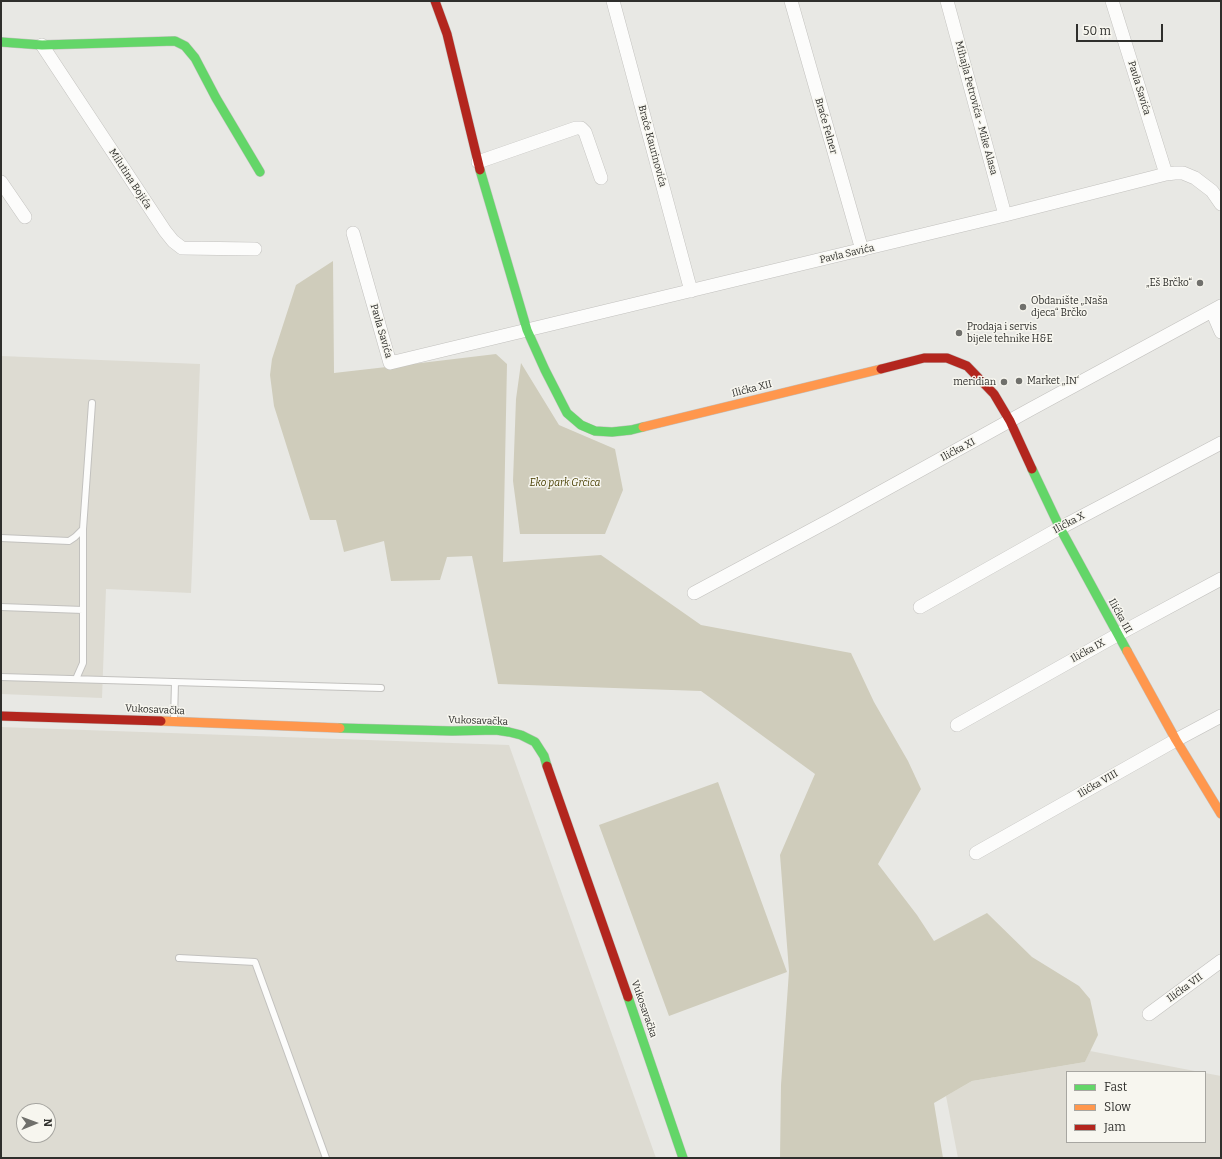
<!DOCTYPE html>
<meta charset="utf-8">
<style>
body{margin:0}
#map{position:relative;width:1222px;height:1159px;overflow:hidden;background:#e8e8e4;font-family:Bitter,serif}
canvas{display:block}
.frame{position:absolute;inset:0;border:2px solid #2f2f2c;pointer-events:none}
.legend{position:absolute;left:1066px;top:1071px;width:140px;height:72px;box-sizing:border-box;background:#f7f6ef;border:1px solid #a7a6a1;margin:0;padding:5px 7px;list-style:none;font-size:12px;color:#2f2f2c}
.legend li{display:flex;align-items:center;gap:8px;height:20px}
.legend b{width:20px;border:1px solid #a7a6a1}
.north{position:absolute;left:16px;top:1103px;width:40px;height:40px;box-sizing:border-box;background:#f7f6ef;border:1px solid #a7a6a1;border-radius:50%;rotate:89deg;font-size:11px;font-weight:700;line-height:16px;text-align:center;color:#2f2f2c}
.north::after{content:'';display:block;margin:auto;width:14px;height:18px;background:#70706c;clip-path:polygon(50% 0,100% 100%,50% 72%,0 100%)}
.scale{position:absolute;left:1076px;top:24px;width:87px;height:18px;box-sizing:border-box;border:2px solid #2f2f2c;border-top:0;padding-left:5px;font-size:12px;line-height:14px;white-space:nowrap;color:#2f2f2c;-webkit-text-stroke:3px #f7f6ef;paint-order:stroke}
</style>
<div id="map">
<canvas width="1222" height="1159"></canvas>
<div class="frame"></div>
<ul class="legend">
<li><b style="height:5px;background:#63d668"></b>Fast</li>
<li><b style="height:5px;background:#ff974d"></b>Slow</li>
<li><b style="height:5px;background:#b3261e"></b>Jam</li>
</ul>
<div class="north">N</div>
<div class="scale">50 m</div>
</div>
<script>
const c = document.querySelector('canvas').getContext('2d');
c.lineJoin = 'round';
function paint(path, color) {
  c.fillStyle = color;
  c.fill(path, 'evenodd');
}
function toPath(rows) {
  const path = new Path2D();
  for (const r of rows) {
    path.moveTo(r[0], r[1]);
    for (let i = 2; i < r.length; i += 2) path.lineTo(r[i], r[i + 1]);
  }
  return path;
}
function strokePath(path, color, width, dash) {
  c.strokeStyle = color;
  c.lineWidth = width;
  c.lineCap = dash ? 'butt' : 'round';
  c.setLineDash(dash || []);
  c.stroke(path);
}
function write(font, color, halo, rows, align = 'center') {
  c.font = font + ' Bitter,serif';
  c.lineWidth = 3;
  c.setLineDash([]);
  c.textBaseline = 'middle';
  c.strokeStyle = halo;
  c.fillStyle = color;
  for (const [text, x, y, turn = 0] of rows) {
    c.save();
    c.translate(x, y);
    c.rotate((+turn || 0) * Math.PI / 180);
    c.textAlign = isNaN(turn) ? turn : align;
    if (halo) c.strokeText(text, 0, 0);
    c.fillText(text, 0, 0);
    c.restore();
  }
}
paint(toPath([
 [1,356,200,364,191,593,106,589,102,698,1,694],
 [1,727,509,745,656,1158,1,1158],
 [24,1111,48,1111,48,1135,24,1135],
 [1090,1051,1200,1072,1067,1072,1067,1142,1205,1142,1205,1073,1221,1076,1221,1158,958,1158,946,1096,972,1081,1085,1062]
]), '#dddbd2');
paint(toPath([
 [333,261,334,373,404,365,496,354,507,364,503,562,601,555,701,625,851,653,874,702,908,761,921,789,878,864,917,915,934,941,987,913,1032,957,1079,986,1090,999,1098,1035,1085,1062,972,1081,934,1103,943,1158,780,1158,781,1085,789,971,780,855,815,774,701,691,498,684,472,556,447,557,440,580,391,581,384,541,344,552,336,520,310,520,274,406,270,375,272,359,296,285],
 [521,363,559,425,615,449,623,490,605,534,520,534,513,481,516,399],
 [718,782,787,972,669,1016,599,825]
]), '#cfccbb');
const lane = toPath([
 [1,538,69,541,75,537,83,529,92,403],
 [1,607,83,610],
 [1,677,381,688],
 [76,679,83,663,83,529],
 [174,720,175,682],
 [179,958,255,962,326,1158]
]);
const street = toPath([
 [613,1,691,291],
 [791,1,862,250],
 [947,1,1005,215],
 [1112,1,1166,174],
 [42,45,165,231,173,241,182,248,255,249],
 [478,162,576,128,581,128,585,132,601,178],
 [1,182,25,217],
 [353,233,390,363,1005,215,1166,174,1175,173,1183,173,1195,178,1212,191,1221,204],
 [1212,311,1221,332],
 [694,593,832,519,1031,409,1221,306],
 [920,607,1060,528,1221,443],
 [957,725,1117,635,1221,579],
 [976,853,1176,740,1221,716],
 [1149,1014,1221,961]
]);
const fast = toPath([
 [1,42,42,45,175,41,185,46,195,58,216,98,260,172],
 [480,170,527,330,545,370,567,413,581,425,595,431,612,432,631,430,643,427],
 [1032,469,1060,528,1127,651],
 [340,728,452,731,496,730,509,732,521,735,535,742,544,756,547,766],
 [628,997,683,1158]
]);
const slow = toPath([
 [643,427,881,369],
 [1127,651,1176,740,1221,814],
 [161,721,340,728]
]);
const jam = toPath([
 [435,1,447,34,480,170],
 [881,369,924,358,947,358,967,366,994,394,1010,421,1032,469],
 [1,716,161,721],
 [547,766,628,997]
]);
strokePath(lane, '#c2c1be', 8);
strokePath(street, '#c2c1be', 14);
strokePath(fast, '#c2c1be', 10);
strokePath(slow, '#c2c1be', 10);
strokePath(jam, '#c2c1be', 10);
strokePath(lane, '#fcfcfb', 6);
strokePath(street, '#fcfcfb', 13);
strokePath(fast, '#63d668', 9);
strokePath(slow, '#ff974d', 9);
strokePath(jam, '#b3261e', 9);
for (const [x, y, r, color] of [
 [1200,283,4,"#70706c"],
 [1023,307,4,"#70706c"],
 [959,333,4,"#70706c"],
 [1019,381,4,"#70706c"],
 [1004,382,4,"#70706c"]
]) {
  const dot = new Path2D();
  dot.arc(x, y, r, 0, 2 * Math.PI);
  c.fillStyle = color;
  c.fill(dot);
  strokePath(dot, '#f7f6ef', 1.5);
}
write('10px', '#2f2f2c', '#f7f6ef', [
 ["Pavla Savića",1139,88,73],
 ["Mihajla Petrovića - Mike Alasa",976,108,75],
 ["Braće Felner",826,126,74],
 ["Braće Kaurinovića",652,146,75],
 ["Milutina Bojića",130,179,57],
 ["Pavla Savića",847,254,-13],
 ["Pavla Savića",381,331,74],
 ["Ilićka XII",752,389,-14],
 ["Ilićka XI",958,450,-28],
 ["Ilićka X",1069,523,-28],
 ["Ilićka III",1120,616,61],
 ["Ilićka IX",1088,651,-29],
 ["Vukosavačka",155,710,3],
 ["Vukosavačka",478,721,2],
 ["Ilićka VIII",1098,784,-30],
 ["Ilićka VII",1185,988,-36],
 ["Vukosavačka",644,1009,71]
]);
write('10px', '#2f2f2c', '#f7f6ef', [
 ["„Eš Brčko“",1192,283,"right"],
 ["Obdanište „Naša",1031,301],
 ["djeca“ Brčko",1031,313],
 ["Prodaja i servis",967,327],
 ["bijele tehnike H&E",967,339],
 ["Market „IN‘",1027,381],
 ["meridian",996,382,"right"]
], 'left');
write('italic 10px', '#483e00', '#f7f6ef', [
 ["Eko park Grčica",565,483]
]);
</script>
